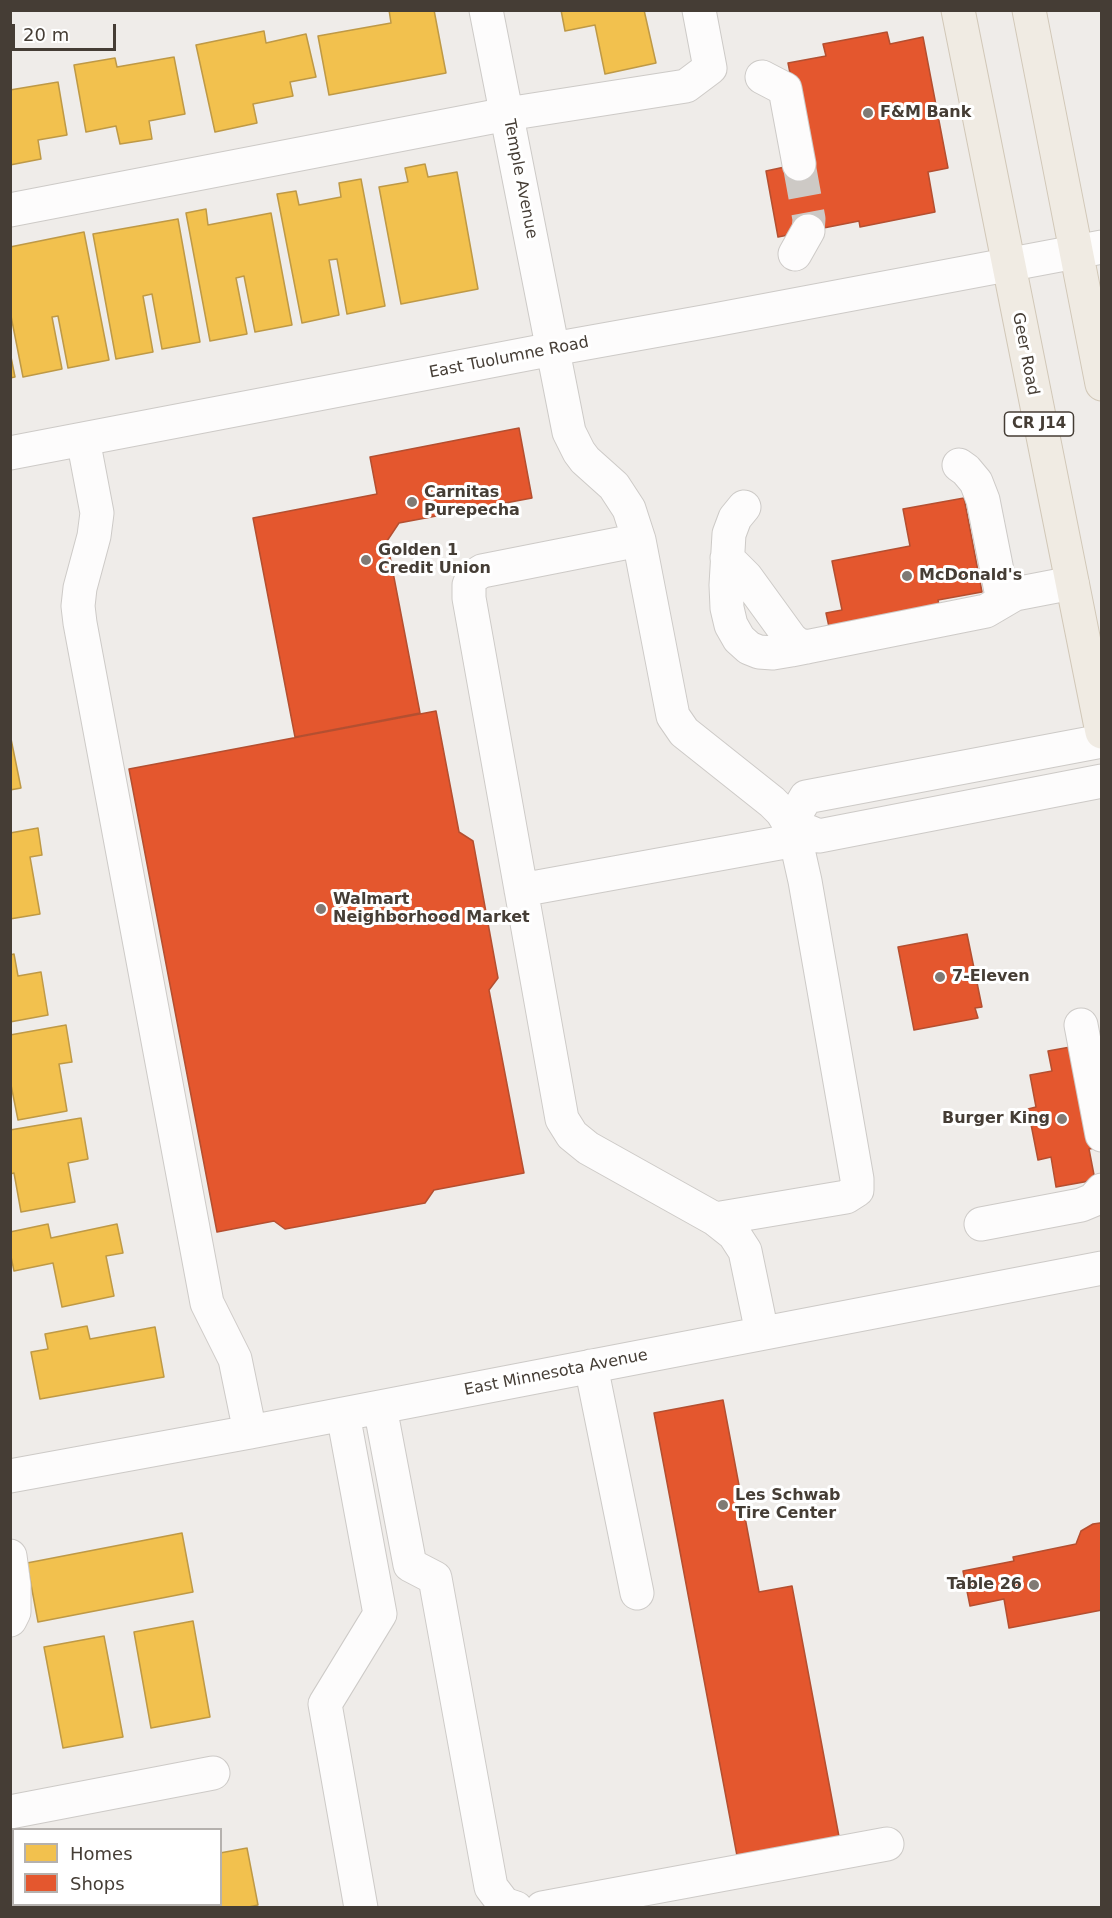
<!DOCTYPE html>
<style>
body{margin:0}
#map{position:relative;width:1112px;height:1918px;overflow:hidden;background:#efece9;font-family:"DejaVu Sans",sans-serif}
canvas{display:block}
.frame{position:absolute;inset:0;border:12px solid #453d35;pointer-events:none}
.legend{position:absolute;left:12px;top:1828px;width:210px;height:78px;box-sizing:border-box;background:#fff;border:2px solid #b5b1ae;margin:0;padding:8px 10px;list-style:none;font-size:18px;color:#453d35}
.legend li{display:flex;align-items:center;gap:12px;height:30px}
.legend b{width:30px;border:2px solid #b5b1ae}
.scale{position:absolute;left:12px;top:24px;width:104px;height:27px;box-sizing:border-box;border:3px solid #453d35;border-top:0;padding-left:8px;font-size:18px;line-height:21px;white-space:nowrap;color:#453d35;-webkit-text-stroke:4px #fff;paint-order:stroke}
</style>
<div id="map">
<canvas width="1112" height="1918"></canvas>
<div class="frame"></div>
<ul class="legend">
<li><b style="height:16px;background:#f2c14e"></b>Homes</li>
<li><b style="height:16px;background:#e4572e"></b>Shops</li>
</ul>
<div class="scale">20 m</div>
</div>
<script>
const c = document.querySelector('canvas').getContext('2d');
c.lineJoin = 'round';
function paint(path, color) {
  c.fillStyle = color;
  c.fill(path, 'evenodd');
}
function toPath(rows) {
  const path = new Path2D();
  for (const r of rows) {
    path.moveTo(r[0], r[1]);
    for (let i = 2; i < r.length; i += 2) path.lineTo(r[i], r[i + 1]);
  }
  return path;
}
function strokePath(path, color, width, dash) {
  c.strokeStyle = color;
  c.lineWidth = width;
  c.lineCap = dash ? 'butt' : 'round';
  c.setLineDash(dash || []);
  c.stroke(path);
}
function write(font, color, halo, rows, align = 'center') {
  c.font = font + ' "DejaVu Sans",sans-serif';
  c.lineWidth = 6;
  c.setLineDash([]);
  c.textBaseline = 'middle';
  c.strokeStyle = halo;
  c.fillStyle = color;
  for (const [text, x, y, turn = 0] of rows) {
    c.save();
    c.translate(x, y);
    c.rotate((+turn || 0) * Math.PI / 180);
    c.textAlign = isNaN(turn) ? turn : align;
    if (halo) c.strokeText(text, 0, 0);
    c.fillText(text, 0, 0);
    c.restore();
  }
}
const homes = toPath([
 [389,10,434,10,446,73,329,95,318,36,391,23,389,10],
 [561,10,644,10,656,63,605,74,595,25,565,31,561,10],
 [264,31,266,43,306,34,316,77,290,82,293,96,253,104,257,123,215,132,196,45,264,31],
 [174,57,185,114,149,121,152,139,120,144,116,126,86,132,74,65,115,58,117,67,174,57],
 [58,82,67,135,38,140,41,159,10,165,10,90,58,82],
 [425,164,428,177,457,172,478,289,401,304,379,187,408,182,405,168,425,164],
 [361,179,385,306,347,314,337,259,329,260,339,315,302,323,277,194,296,191,299,205,341,197,339,183,361,179],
 [206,209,208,225,271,213,292,325,255,332,244,276,236,278,247,334,210,341,186,213,206,209],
 [178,219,200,342,162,349,152,294,143,296,153,352,116,359,93,234,178,219],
 [84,232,109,360,68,368,58,316,52,317,62,369,23,377,10,311,10,247,84,232],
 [10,352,15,377,10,378,10,352],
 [10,734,21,788,10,790,10,734],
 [38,828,42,855,30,857,40,914,10,919,10,833,38,828],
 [14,954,18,976,41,972,48,1015,10,1022,10,955,14,954],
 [66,1025,72,1062,59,1064,67,1111,18,1120,10,1080,10,1035,66,1025],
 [81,1118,88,1159,68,1163,75,1202,21,1212,14,1173,10,1174,10,1130,81,1118],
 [48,1224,51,1238,117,1224,123,1253,106,1256,114,1296,62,1307,53,1263,14,1271,10,1252,10,1232,48,1224],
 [87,1326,90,1339,155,1327,164,1377,40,1399,31,1352,48,1349,45,1334,87,1326],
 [182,1533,193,1592,38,1622,27,1563,182,1533],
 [193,1621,210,1717,151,1728,134,1632,193,1621],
 [104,1636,123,1737,63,1748,44,1647,104,1636],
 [247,1848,258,1905,244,1908,153,1908,153,1904,220,1904,220,1853,247,1848],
 [22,1904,132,1904,132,1906,124,1908,22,1908,22,1904]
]);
paint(homes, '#f2c14e');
strokePath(homes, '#be9946', 1.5);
const shops = toPath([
 [887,32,890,44,923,37,948,168,928,172,935,212,860,227,859,221,778,237,766,171,808,162,788,63,826,56,823,44,887,32],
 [519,428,532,498,399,523,387,541,420,713,295,737,253,518,377,494,370,457,519,428],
 [964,498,982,592,938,600,940,610,831,636,826,613,842,610,832,561,910,546,903,509,964,498],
 [436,711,459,832,473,841,498,978,489,990,524,1173,434,1190,425,1203,285,1229,274,1221,217,1232,129,769,436,711],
 [967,934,982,1007,975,1008,978,1018,914,1030,898,947,967,934],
 [1076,1046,1095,1148,1089,1149,1095,1180,1056,1187,1051,1157,1038,1160,1028,1109,1036,1107,1030,1075,1052,1071,1048,1051,1076,1046],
 [723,1400,759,1592,792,1586,840,1842,738,1861,654,1413,723,1400],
 [1100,1523,1102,1524,1102,1610,1009,1628,1004,1599,970,1606,963,1571,1014,1561,1013,1557,1076,1544,1081,1531,1093,1524,1100,1523]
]);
paint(shops, '#e4572e');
strokePath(shops, '#b44f30', 1.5);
strokePath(toPath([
 [799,164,809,219,808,231]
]), '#cdc9c5', 33, [33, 16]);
const minor = toPath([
 [486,10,569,432,579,452,585,460,614,486,629,509,639,540,673,716,684,732,772,802,782,812,794,832,805,881,857,1179,857,1190,846,1197,715,1219],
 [762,77,785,89,799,164],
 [10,210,507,114,686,86,710,68,699,10],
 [795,254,808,231],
 [83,439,97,513,94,536,80,588,78,606,80,623,207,1303,235,1359,250,1432],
 [10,453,553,349,709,321,1102,247],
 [959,465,966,470,976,482,983,500,1003,601],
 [744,507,735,518,729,534,726,585,727,608,731,625,739,639,749,648,759,652,773,653,791,650,986,611,1015,594,1072,583],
 [639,540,482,571,474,576,471,580,469,585,469,598,562,1119,572,1135,588,1148,715,1219,734,1234,745,1251,762,1333],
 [727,558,746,577,791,639,797,644,807,647],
 [1102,741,806,797,790,824,819,836,1102,781],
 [521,890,796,840],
 [1081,1025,1102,1135],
 [981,1224,1081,1205,1093,1200,1102,1190],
 [591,1366,637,1593],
 [380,1407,410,1565,435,1578,491,1887,504,1904,516,1908],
 [343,1414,380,1614,325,1704,361,1908],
 [10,1476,250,1432,1102,1268],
 [10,1556,14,1586,14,1612,10,1620],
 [10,1812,213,1773],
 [542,1908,887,1844]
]);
const major = toPath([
 [958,10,1102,732],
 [1029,10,1102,384]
]);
strokePath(minor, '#cdcac7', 35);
strokePath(major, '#d1c7b7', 35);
strokePath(minor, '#fdfcfc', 33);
strokePath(major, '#f0ebe3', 33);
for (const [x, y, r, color] of [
 [868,113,6,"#807a74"],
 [412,502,6,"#807a74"],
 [366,560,6,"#807a74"],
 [907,576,6,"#807a74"],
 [321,909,6,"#807a74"],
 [940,977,6,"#807a74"],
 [1062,1119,6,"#807a74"],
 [723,1505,6,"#807a74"],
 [1034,1585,6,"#807a74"]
]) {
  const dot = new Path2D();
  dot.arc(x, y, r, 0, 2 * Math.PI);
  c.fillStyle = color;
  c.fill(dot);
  strokePath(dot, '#fff', 2);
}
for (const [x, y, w] of [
 [1039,424,69]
]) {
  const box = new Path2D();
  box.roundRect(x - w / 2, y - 12, w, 24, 4.5);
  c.fillStyle = '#fff';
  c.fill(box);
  strokePath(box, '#453d35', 1.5);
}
write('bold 15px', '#453d35', null, [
 ["CR J14",1039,424]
]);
write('bold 16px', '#453d35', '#fff', [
 ["F&M Bank",880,113],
 ["Carnitas",424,493],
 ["Purepecha",424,511],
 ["Golden 1",378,551],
 ["Credit Union",378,569],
 ["McDonald's",919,576],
 ["Walmart",333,900],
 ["Neighborhood Market",333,918],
 ["7-Eleven",952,977],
 ["Burger King",1050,1119,"right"],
 ["Les Schwab",735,1496],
 ["Tire Center",735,1514],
 ["Table 26",1022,1585,"right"]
], 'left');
write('16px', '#453d35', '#fff', [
 ["Temple Avenue",520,179,79],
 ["Geer Road",1025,354,79],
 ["East Tuolumne Road",509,358,-11],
 ["East Minnesota Avenue",556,1373,-11]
]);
</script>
